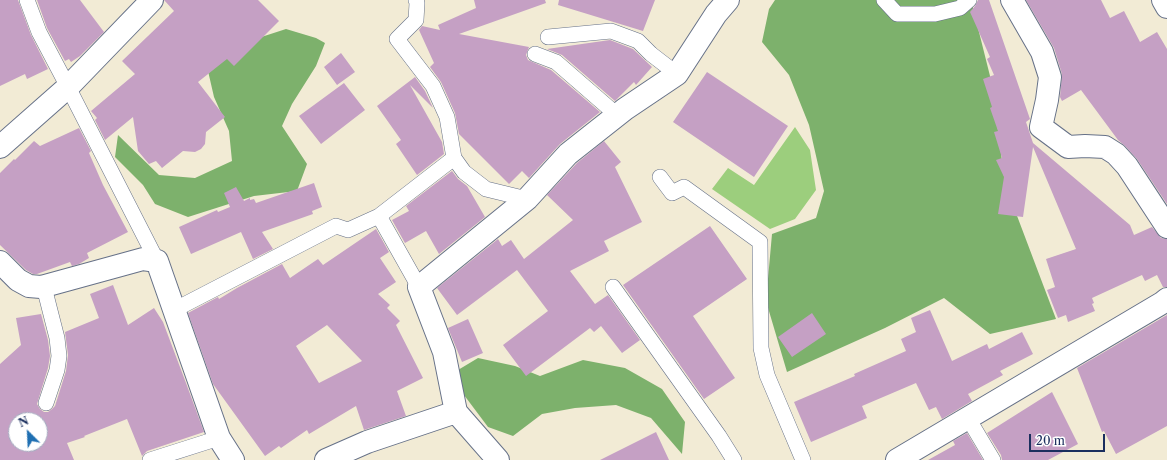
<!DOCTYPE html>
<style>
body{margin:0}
#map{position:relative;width:1167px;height:460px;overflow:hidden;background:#f2ebd5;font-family:"Libre Caslon Text",serif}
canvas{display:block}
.north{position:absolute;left:8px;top:412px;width:40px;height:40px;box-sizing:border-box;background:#fff;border:1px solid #a4acbf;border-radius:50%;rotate:336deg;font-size:11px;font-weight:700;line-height:16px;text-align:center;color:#1b2f5e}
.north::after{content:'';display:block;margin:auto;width:14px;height:18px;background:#1f6fb2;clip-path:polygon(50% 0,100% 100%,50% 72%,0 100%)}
.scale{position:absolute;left:1029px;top:434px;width:76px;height:18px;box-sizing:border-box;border:2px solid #1b2f5e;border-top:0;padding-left:5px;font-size:12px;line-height:14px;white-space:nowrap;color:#1b2f5e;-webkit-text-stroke:3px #fff;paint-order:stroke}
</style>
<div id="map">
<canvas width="1167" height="460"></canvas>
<div class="north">N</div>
<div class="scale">20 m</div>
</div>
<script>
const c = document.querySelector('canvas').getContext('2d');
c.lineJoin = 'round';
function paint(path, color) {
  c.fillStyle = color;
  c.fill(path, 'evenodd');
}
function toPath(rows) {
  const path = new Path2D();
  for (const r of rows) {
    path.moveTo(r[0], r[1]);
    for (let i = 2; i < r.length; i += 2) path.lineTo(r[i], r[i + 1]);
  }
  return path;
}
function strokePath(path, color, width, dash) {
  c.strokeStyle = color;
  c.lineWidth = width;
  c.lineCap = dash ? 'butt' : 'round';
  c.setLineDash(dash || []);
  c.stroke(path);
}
paint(toPath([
 [795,127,810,150,816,190,795,219,770,229,712,189,728,168,754,185]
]), '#9cce7d');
paint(toPath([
 [775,0,971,0,992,84,1005,184,1056,319,990,334,944,298,885,328,787,372,766,301,772,234,816,218,824,191,809,125,789,75,762,42,769,9],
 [286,29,316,38,325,43,316,66,292,104,282,126,307,164,297,191,254,196,188,217,155,204,143,185,115,157,118,135,159,175,195,178,232,161,229,131,214,97,208,71,249,41],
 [478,358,515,366,540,376,583,360,625,368,662,389,685,422,682,454,651,418,616,405,575,408,542,414,513,436,488,427,461,391,458,370]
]), '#7db16c');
paint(toPath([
 [0,0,18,0,31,35,48,69,27,79,25,74,0,86],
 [37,0,80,0,104,32,80,56,71,62,69,59,65,61,47,28],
 [164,0,258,0,279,21,234,66,227,59,198,82,225,117,206,132,205,144,201,149,195,152,183,151,162,168,156,161,149,164,138,151,133,117,105,140,95,120,97,118,91,111,135,74,122,61,174,11],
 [474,0,545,0,546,3,459,34,529,47,526,55,528,60,551,70,600,112,560,144,529,178,522,171,509,184,459,134,455,113,441,82,430,67,434,63,419,30,422,26,440,30,438,25,476,8],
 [559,0,655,0,643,31,558,5],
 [978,0,989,0,1030,119,1026,122,1033,143,1130,225,1134,235,1152,227,1161,238,1167,239,1167,287,1163,287,1157,275,1145,281,1142,275,1092,298,1094,303,1092,304,1095,311,1068,322,1066,315,1058,318,1047,290,1055,287,1046,259,1076,249,1033,147,1023,217,998,214,1004,177,996,160,1002,158,994,132,998,131,990,108,992,107,983,79,994,75,987,59,990,57,970,12,975,6],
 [1026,0,1101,0,1110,18,1124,11,1140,42,1157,32,1167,49,1167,204,1137,159,1125,146,1118,140,1081,90,1062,101,1060,97,1062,74,1054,48],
 [610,40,633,49,652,67,636,85,634,82,615,101,562,55,547,49],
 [341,53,355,72,337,85,324,67],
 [707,72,788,126,754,177,673,122],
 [415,77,425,91,433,108,410,85,442,142,444,154,417,175,396,144,401,140,377,106],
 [344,83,365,110,321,144,299,116],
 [79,128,91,151,89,153,103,185,128,232,87,253,89,258,79,264,72,266,70,262,37,274,33,274,26,270,0,245,0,173,14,159,15,160,34,141,40,146],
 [604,141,621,162,615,167,642,222,604,241,609,251,570,271,595,304,608,295,640,340,622,353,601,326,594,332,590,328,526,376,503,345,548,311,517,270,457,315,437,288,498,239,502,246,511,240,524,259,573,220,547,195,577,163],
 [452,171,458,179,467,186,485,217,439,254,426,231,405,243,392,220,409,211,406,206],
 [314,183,322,207,312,211,313,214,262,232,273,249,253,259,241,232,191,254,179,227,217,210,218,212,230,207,224,193,236,187,244,201,250,198,250,200,254,199,256,203],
 [710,226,747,279,693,316,735,378,704,399,623,285],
 [376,229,389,252,380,258,396,282,378,294,390,305,387,308,400,321,396,325,423,378,397,391,406,416,364,430,356,406,309,434,307,430,281,448,279,446,265,456,213,384,188,313,218,297,219,299,237,288,282,264,290,278,318,259,323,265],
 [327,325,362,361,319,383,296,346],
 [113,285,128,325,154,308,163,322,186,383,204,432,147,451,142,456,127,419,84,436,85,437,67,443,74,460,0,460,0,364,21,345,16,318,41,314,48,340,50,356,48,368,37,404,40,409,44,412,48,412,52,409,55,406,66,371,68,355,65,332,99,318,90,294],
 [16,420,40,420,40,444,16,444],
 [930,310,952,361,987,344,989,349,1022,332,1033,354,1000,371,1003,375,968,394,972,401,942,419,936,407,929,410,916,383,862,406,867,418,811,442,794,402,855,376,854,374,906,351,901,339,916,332,911,318],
 [812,313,826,334,792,357,778,337],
 [1167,315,1167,426,1116,454,1104,431,1102,432,1077,368],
 [468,319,483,353,462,362,448,328],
 [1052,392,1078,444,1048,460,1002,460,1001,455,987,433],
 [656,432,669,460,600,460],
 [967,433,983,460,928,460,955,445,953,441]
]), '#c5a0c4');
const service = toPath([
 [27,0,39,32,68,87,157,261],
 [416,0,417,3,416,20,397,39,433,86,447,117,454,158,464,172,486,189,527,199],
 [884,0,897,14,935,14,960,8,969,0],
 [548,37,611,31,638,41,651,54,677,74],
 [535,54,556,62,617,115],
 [660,177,672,193,684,187,760,242,761,348,767,375,803,460],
 [44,287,57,338,59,356,57,370,46,403],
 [419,287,379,216,454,158],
 [613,287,719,436,734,460],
 [174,310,336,226,348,230,379,216],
 [968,418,993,460],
 [150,460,219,438]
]);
const minor = toPath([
 [1012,0,1042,52,1050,77,1047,100,1041,127,1068,147,1085,146,1105,147,1116,154,1127,166,1167,227],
 [1163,0,1167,7],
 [0,147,68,87,152,0],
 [0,262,18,280,29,286,41,287,143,259,157,261,219,438,233,460],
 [456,412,444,352,419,287,527,199,568,154,625,109,677,74,716,14,728,0],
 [326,460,367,442,456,412,498,460],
 [897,460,1162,303,1167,299]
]);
strokePath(service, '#667188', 16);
strokePath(minor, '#667188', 24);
strokePath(service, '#fff', 15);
strokePath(minor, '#fff', 22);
</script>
